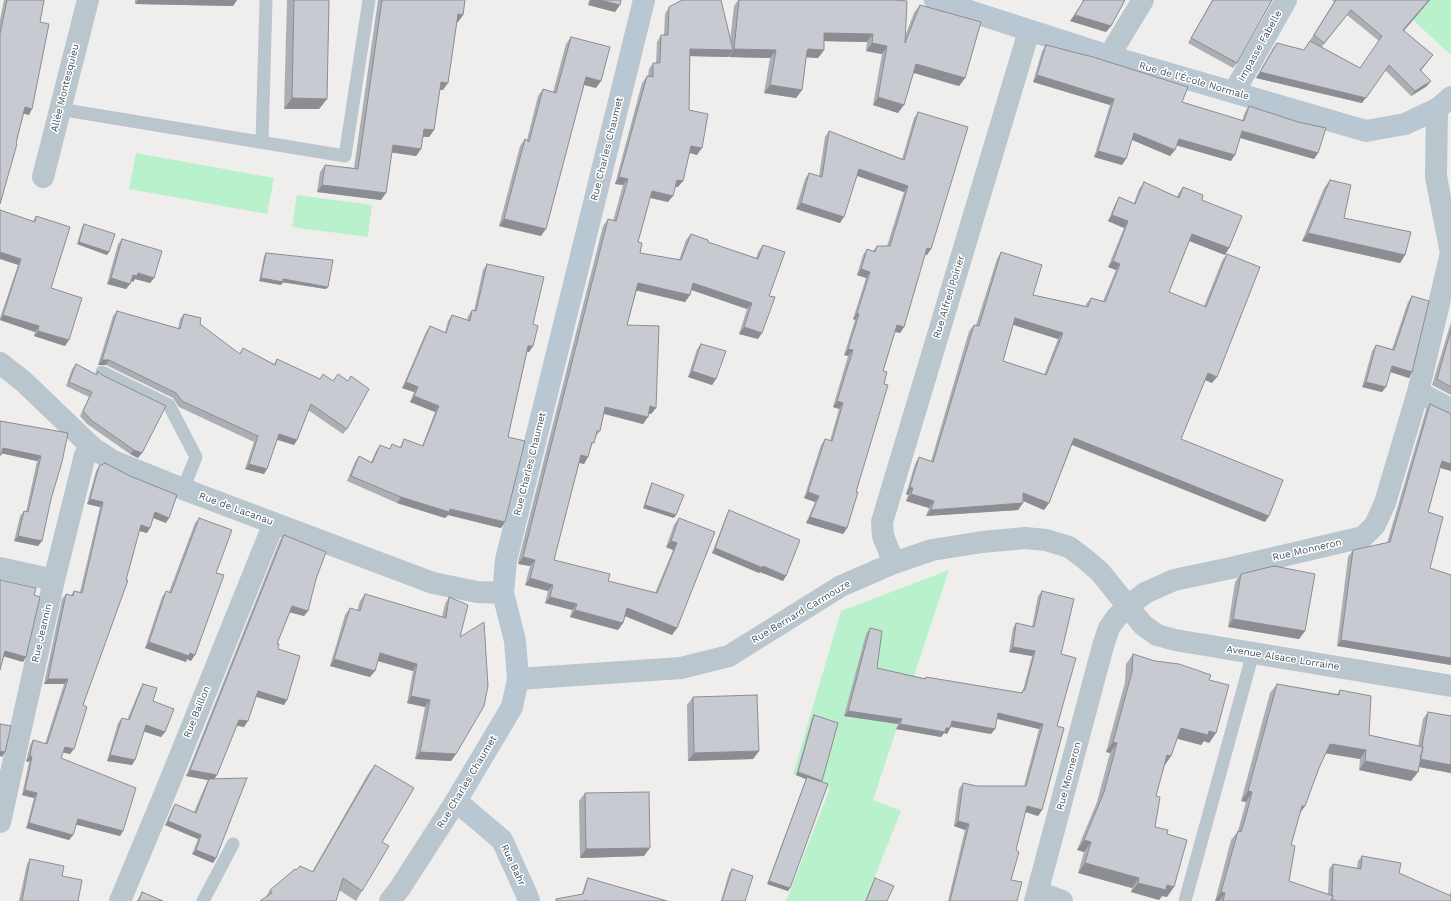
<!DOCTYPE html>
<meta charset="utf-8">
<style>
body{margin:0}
canvas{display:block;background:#f0eded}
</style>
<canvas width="1451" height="901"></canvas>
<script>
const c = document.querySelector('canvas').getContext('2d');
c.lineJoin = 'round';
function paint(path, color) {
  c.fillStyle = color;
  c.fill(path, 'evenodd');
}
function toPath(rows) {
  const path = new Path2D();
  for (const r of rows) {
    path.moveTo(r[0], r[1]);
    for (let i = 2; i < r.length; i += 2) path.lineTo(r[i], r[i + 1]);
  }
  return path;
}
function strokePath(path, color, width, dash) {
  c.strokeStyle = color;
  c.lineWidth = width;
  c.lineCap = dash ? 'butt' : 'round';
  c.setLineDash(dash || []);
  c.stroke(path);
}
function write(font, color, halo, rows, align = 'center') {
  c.font = font + ' "Work Sans",sans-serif';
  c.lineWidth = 3;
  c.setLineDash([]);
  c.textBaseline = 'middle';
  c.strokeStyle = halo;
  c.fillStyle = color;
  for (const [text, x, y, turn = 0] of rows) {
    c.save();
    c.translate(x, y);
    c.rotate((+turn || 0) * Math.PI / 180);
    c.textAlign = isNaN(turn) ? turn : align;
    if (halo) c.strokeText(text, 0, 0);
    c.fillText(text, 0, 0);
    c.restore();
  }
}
paint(toPath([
 [1392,0,1451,0,1451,55,1413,20],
 [136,153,274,178,267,214,129,189],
 [297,195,372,205,368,237,292,227],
 [949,570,873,800,901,811,865,901,786,901,830,788,793,774,841,611]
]), '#b8f1cb');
strokePath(toPath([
 [59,109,345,156,369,0],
 [262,142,266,0],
 [102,372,169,405,196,457,183,489],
 [203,901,233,844],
 [1185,901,1253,653]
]), '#bac6cd', 13);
strokePath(toPath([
 [1109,56,1143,0],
 [1234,92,1286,0],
 [43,177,88,0],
 [0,363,23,381,93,448,113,461,183,489,433,583,477,592,503,593],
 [1418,392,1451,409],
 [894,563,883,536,882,522,1029,31],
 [0,568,54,580],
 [518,679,681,668,729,656,841,586,894,563,932,550,982,542,1025,538,1046,540,1069,547,1085,559,1100,572,1143,625,1157,635,1175,640,1451,686],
 [0,822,54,580,85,455,93,448],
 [1038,892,1062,901],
 [120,901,163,798,274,523],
 [390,901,400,888,456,801],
 [1035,901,1103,646,1109,628,1116,618,1128,606,1145,593,1174,580,1231,568,1363,537,1375,525,1385,503,1418,392,1451,253,1436,177,1437,109]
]), '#bac6cd', 22);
strokePath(toPath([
 [935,0,1109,56,1366,131,1405,124,1437,109,1451,97],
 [529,901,526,893,502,840,456,801,512,707,518,679,515,641,503,593,506,560,644,0]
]), '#b9c7d2', 22);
paint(toPath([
 [4,0,44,0,40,22,29,115,24,113,0,204,0,20],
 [135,0,237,0,233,6,135,4],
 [287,0,329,0,327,99,319,109,284,109],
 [378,0,465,0,463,15,458,22,457,22,443,90,439,90,434,130,429,137,423,137,421,149,416,156,392,152,381,200,317,192,320,172,325,165,354,168],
 [589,0,621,0,615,12,588,5],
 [738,0,894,0,905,36,914,13,920,5,965,78,959,86,914,73,898,113,873,105,882,54,866,51,867,42,824,41,824,50,818,58,806,57,802,90,796,98,764,93,770,58,729,57,729,56,728,57,690,56,689,110,697,155,689,153,678,187,675,187,668,202,650,198,638,242,640,253,679,260,686,240,691,234,708,242,756,258,758,252,763,245,769,296,758,339,739,334,747,309,691,290,690,295,685,302,637,290,627,325,656,408,651,414,649,414,643,424,604,414,600,431,596,436,584,464,579,463,554,560,608,581,655,593,673,550,666,547,674,525,679,518,677,628,672,635,625,616,623,623,618,630,570,617,572,610,545,603,548,591,525,585,530,566,518,564,518,562,603,226,608,219,613,221,623,185,615,184,642,83,647,76,648,76,649,69,653,63,656,63,657,42,661,35,664,35,665,14,669,7,730,41,734,6],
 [1081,0,1125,0,1111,26,1106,32,1070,21,1083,1],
 [1212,0,1272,0,1237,63,1233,68,1188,43],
 [1332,0,1430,0,1404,31,1433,55,1421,71,1427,86,1411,96,1385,70,1362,103,1256,78,1273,48,1277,43,1304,50,1334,2],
 [1347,15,1379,41,1360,68,1322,47],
 [571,37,596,88,584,85,541,236,499,226,520,146,525,139,527,140,538,96,543,89,553,92,566,44],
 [1046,45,1182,102,1242,121,1245,112,1249,106,1318,153,1314,159,1240,138,1231,161,1176,145,1175,150,1170,156,1132,140,1122,165,1094,157,1110,105,1033,82,1042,51],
 [918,112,927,255,925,254,904,327,900,333,895,332,883,371,884,384,847,528,843,534,806,523,815,502,804,498,821,445,825,439,830,441,839,409,833,407,848,356,844,355,855,320,853,319,866,278,857,275,863,255,867,249,873,251,877,246,887,246,904,192,857,176,840,223,796,209,805,179,809,173,819,176,825,137,829,131,902,159,914,118],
 [1330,180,1344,218,1405,255,1400,263,1302,241,1324,188],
 [1144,182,1177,197,1178,194,1183,187,1202,200,1229,248,1225,255,1189,241,1169,292,1204,306,1222,261,1227,254,1212,383,1205,380,1181,439,1265,522,1072,445,1049,503,1044,510,1023,501,1023,503,1018,510,926,516,929,508,906,501,908,495,906,494,915,464,919,457,931,461,969,331,974,325,976,325,997,259,1001,252,1033,295,1086,306,1086,304,1091,298,1103,301,1116,270,1108,267,1124,228,1108,221,1115,204,1119,197,1134,203,1139,189],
 [1013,325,1058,339,1044,375,1003,361],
 [36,216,51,288,65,346,34,336,35,332,0,320,0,318,18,265,33,221],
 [84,224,107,255,77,244,82,227],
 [122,239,154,278,150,283,135,279,133,282,131,281,130,284,126,289,107,284,118,244],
 [266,253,326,289,283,282,281,285,259,281,264,256],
 [487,264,533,324,533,346,529,352,527,352,508,437,505,522,501,528,448,515,445,518,397,503,347,481,355,462,359,456,371,462,376,451,380,445,389,449,392,444,400,447,404,439,422,446,435,412,410,402,414,392,402,388,426,332,430,326,445,332,448,321,452,315,467,320,468,316,472,310,474,311,483,270],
 [1412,296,1412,372,1409,378,1390,372,1382,392,1362,387,1372,351,1376,345,1392,349,1408,302],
 [117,311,178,329,180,319,184,314,200,324,239,354,243,348,274,364,277,359,347,429,343,434,308,410,297,440,294,445,277,440,267,469,264,474,245,469,254,442,179,407,173,398,106,365,98,365,113,316],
 [1451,322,1451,395,1432,385],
 [701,344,716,379,712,385,688,377,697,349],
 [76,364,96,374,98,371,138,458,130,454,87,424,80,416,89,397,66,386,72,369],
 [1430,404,1451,414,1451,471,1440,468,1428,512,1430,568,1451,575,1451,665,1337,646,1348,557,1353,550,1387,543,1426,410],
 [0,421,68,433,51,499,42,541,38,546,14,541,20,516,24,511,26,512,37,461,1,453],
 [99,466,166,523,153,518,147,533,139,531,83,705,70,754,63,752,61,758,123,831,120,836,76,824,73,835,69,840,26,828,34,798,22,795,29,762,26,761,30,745,33,740,45,744,64,684,44,684,62,599,66,594,71,595,74,591,80,592,100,507,87,504,96,471],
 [652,483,674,518,643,508,650,486],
 [729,510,783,581,760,572,759,573,712,553,726,516],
 [199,518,216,573,191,661,187,659,186,662,145,648,162,597,166,591,169,592,195,523],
 [284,535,316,579,304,616,290,612,277,644,287,700,284,705,256,697,244,727,237,726,214,779,216,858,213,863,192,854,198,839,165,825,172,809,175,804,194,812,206,784,208,780,186,776,280,540],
 [1241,574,1305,631,1299,639,1228,627,1235,582],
 [1042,591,1061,654,1057,726,1042,810,1038,816,1025,812,1016,850,1011,880,1017,901,948,901,965,830,954,826,959,789,963,783,977,786,1024,786,1039,729,997,719,991,734,951,727,947,734,944,733,941,737,896,729,898,724,844,716,866,634,870,628,877,668,924,678,926,677,1021,693,1023,690,1032,656,1009,652,1013,628,1016,623,1032,627,1038,596],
 [365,594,442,617,445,604,449,597,460,637,456,754,451,761,415,759,425,707,407,703,413,671,377,661,375,671,370,677,330,666,345,615,350,608,357,611,360,601],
 [1133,654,1209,680,1216,733,1209,743,1204,741,1201,745,1177,738,1171,756,1164,766,1156,796,1155,827,1167,834,1167,897,1162,896,1159,900,1131,892,1132,888,1078,873,1084,852,1077,850,1097,802,1110,753,1106,752,1125,682,1126,664],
 [143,684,153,701,165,732,161,737,144,731,132,765,107,761,118,723,122,718,127,720,140,689],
 [1277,684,1337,694,1340,690,1369,735,1418,746,1423,719,1428,712,1451,716,1451,773,1419,767,1418,772,1411,781,1359,770,1360,759,1325,753,1319,768,1300,813,1291,845,1289,881,1328,894,1329,869,1333,864,1357,868,1358,861,1362,856,1449,896,1451,891,1451,901,1215,901,1231,840,1238,831,1246,802,1241,801,1270,693],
 [693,697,759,751,753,759,688,761,687,705],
 [814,715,821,782,790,888,788,891,767,884,806,779,796,775,812,718],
 [375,765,382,842,362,891,356,901,339,890,265,898,270,890,296,870,312,872,368,774],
 [585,793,644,856,580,858,579,801],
 [30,859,62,876,78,901,19,901,27,864],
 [732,869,745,901,721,901,729,873],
 [588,878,667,901,555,901,556,899,582,894,586,881],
 [875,878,887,901,865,901,872,884],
 [142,892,163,901,137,901]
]), '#abaeb3');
paint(toPath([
 [138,0,237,0,233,6,135,4],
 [591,0,600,0,620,5,615,12,588,5],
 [1429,0,1430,0,1399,36,1403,30],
 [458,14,463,15,458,22,453,21],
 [1075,15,1111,26,1106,32,1070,21],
 [824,33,873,34,867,42,819,41],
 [872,43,887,46,882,54,866,51],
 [690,49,733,50,728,57,686,56],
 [734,49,776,50,770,58,729,57],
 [808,49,824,50,818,58,802,57],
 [916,64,965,78,959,86,911,72],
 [1389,65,1362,103,1256,78,1260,72,1366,98],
 [1037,75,1114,99,1110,105,1033,82],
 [586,77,601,81,596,88,581,84],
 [1431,81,1427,86,1411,96,1415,91],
 [441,82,448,83,443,90,436,89],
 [770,85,802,90,796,98,764,93],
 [878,97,904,105,898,113,873,105],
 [292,98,327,99,319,109,284,109],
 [25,107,32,109,29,115,21,113],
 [424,129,434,130,429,137,419,136],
 [1242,131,1318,153,1314,159,1237,137],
 [1134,133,1175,150,1170,156,1130,139],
 [1179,139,1235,155,1231,161,1175,145],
 [393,145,421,149,416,156,388,152],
 [691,146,702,148,697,155,687,152],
 [1098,151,1126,159,1122,165,1094,157],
 [859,169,908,186,904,192,855,175],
 [619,177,628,179,623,185,615,184],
 [677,180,683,181,678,187,672,186],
 [322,185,386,193,381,200,317,192],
 [652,191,673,196,668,202,647,197],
 [801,203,844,217,840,223,796,209],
 [1112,215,1128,221,1124,228,1108,221],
 [504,219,546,229,541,236,499,226],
 [1308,233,1405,255,1400,263,1302,241],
 [1192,234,1229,248,1225,255,1187,240],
 [79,242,109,252,107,255,77,244],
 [927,248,931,249,927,255,923,254],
 [0,252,21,259,18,265,0,259],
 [1113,261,1120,264,1116,270,1108,267],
 [861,269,870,272,866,278,857,275],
 [138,273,154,278,150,283,135,279,133,282,129,280,133,275],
 [111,278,130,284,126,289,107,284],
 [261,278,283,282,281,285,259,281],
 [283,279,328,287,326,289,281,282],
 [638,283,690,295,685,302,634,290],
 [693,283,752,303,747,309,689,289],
 [857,313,859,314,855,320,853,319],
 [3,315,39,326,35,332,0,320],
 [1015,318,1063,333,1058,339,1011,324],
 [897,325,904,327,900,333,893,331],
 [744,327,762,333,758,339,739,334],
 [38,331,69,340,65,346,34,336],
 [528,346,533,346,529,352,524,351],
 [848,349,853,350,848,356,844,355],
 [102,360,109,360,106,365,98,365],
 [1392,366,1412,372,1409,378,1388,371],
 [692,371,716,379,712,385,688,377],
 [1208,373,1217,377,1212,383,1203,379],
 [406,382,418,387,414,392,402,388],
 [1366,382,1386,387,1382,392,1362,387],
 [414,396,439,406,435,412,410,402],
 [837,401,843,403,839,409,833,407],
 [650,406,656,408,651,414,646,413],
 [605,407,648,417,643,424,601,413],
 [279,434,297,440,294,445,276,439],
 [1074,438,1269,516,1265,522,1070,444],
 [3,448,41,456,37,461,0,453],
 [134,450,142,453,138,458,130,454],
 [581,455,588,457,584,464,577,462],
 [1442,461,1451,464,1451,471,1438,467],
 [249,464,267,469,264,474,245,469],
 [910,487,913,488,908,495,906,494],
 [808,492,819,496,815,502,804,498],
 [1023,493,1049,503,1044,510,1019,499],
 [911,494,934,501,929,508,906,501],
 [401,497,450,509,505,522,501,528,448,515,445,518,397,503],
 [90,499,103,502,100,507,87,504],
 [1023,503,1018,510,926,516,931,510],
 [645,505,676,515,674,518,643,508],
 [155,512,169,518,166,523,151,517],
 [810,517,847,528,843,534,806,523],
 [141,525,150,528,147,533,137,530],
 [18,536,42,541,38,546,14,541],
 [671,541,677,543,673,550,666,547],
 [715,548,763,566,786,576,783,581,760,572,759,573,712,553],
 [523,557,535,560,530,566,518,564],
 [530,578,553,585,548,591,525,585],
 [550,597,577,604,572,610,545,603],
 [292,606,308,611,304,616,288,612],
 [627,608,677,628,672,635,622,615],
 [575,610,623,623,618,630,570,617],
 [1233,619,1305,631,1299,639,1228,627],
 [1341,640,1451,658,1451,665,1337,646],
 [149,642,190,653,195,655,191,661,187,659,186,662,145,648],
 [1013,647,1035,651,1032,656,1009,652],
 [5,651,26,657,23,662,2,656],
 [380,653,417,664,413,671,375,660],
 [334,659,375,671,370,677,330,666],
 [48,679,68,679,64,684,44,684],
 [258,691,287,700,284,705,254,696],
 [411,696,430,700,425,707,407,703],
 [848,711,902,719,898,724,844,716],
 [998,713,1043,724,1039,729,994,718],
 [239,720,248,721,244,727,236,725],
 [952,721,995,729,991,734,948,726],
 [900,724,946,728,950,728,947,734,944,733,941,737,896,729],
 [146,725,165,732,161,737,142,731],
 [1181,728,1209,731,1216,733,1209,743,1204,741,1201,745,1174,738],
 [1113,742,1117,743,1110,753,1106,752],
 [1330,744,1366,750,1360,759,1324,753],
 [65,747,74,749,70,754,61,752],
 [0,751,5,752,2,757,0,756],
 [759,751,753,759,688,761,694,753],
 [420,752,456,754,451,761,415,759],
 [110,755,135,760,132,765,107,761],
 [1167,755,1171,756,1164,766],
 [30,756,32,757,29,762,26,761],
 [1419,759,1451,765,1451,773,1414,766],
 [1365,761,1418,772,1411,781,1359,770],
 [190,770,217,775,213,781,186,776],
 [798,772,822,781,820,784,807,777,806,779,796,775],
 [25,790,37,793,34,798,22,795],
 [1248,791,1252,792,1246,802,1241,801],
 [1027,806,1042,810,1038,816,1023,811],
 [1302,806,1305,806,1298,816],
 [78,819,123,831,120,836,74,824],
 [168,821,201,835,198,839,165,825],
 [958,821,969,824,965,830,954,826],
 [29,823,73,835,69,840,26,828],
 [1084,840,1091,842,1084,852,1077,850],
 [650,848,644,856,580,858,586,849],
 [196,850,216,858,213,863,192,854],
 [1085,863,1139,878,1132,888,1078,873],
 [769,881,790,888,788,891,767,884],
 [1138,883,1167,885,1174,887,1167,897,1162,896,1159,900,1131,892],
 [1221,892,1225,893,1219,901,1215,901]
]), '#8b8d92');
const building = toPath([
 [7,0,44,0,40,22,49,24,32,109,25,107,16,143,17,144,0,204,0,34,7,0],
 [294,0,329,0,327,99,292,98,294,0],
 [382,0,465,0,463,15,458,14,448,83,441,82,434,130,424,129,421,149,393,145,386,193,322,185,325,165,358,169,382,0],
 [600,0,621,0,620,5,600,0],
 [682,0,721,0,733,50,690,49,689,110,708,114,702,148,691,146,683,181,677,180,673,196,652,191,638,242,642,243,640,253,681,260,691,234,708,240,708,242,758,259,763,245,785,252,769,296,775,297,762,333,744,327,752,303,693,283,690,295,638,283,627,325,659,326,656,408,650,406,648,417,605,407,600,431,597,431,594,443,592,442,588,457,581,455,554,560,610,574,608,581,657,593,677,543,671,541,679,518,715,532,677,628,627,608,623,623,575,610,577,604,550,597,553,585,530,578,535,560,523,557,608,219,616,221,628,179,619,177,647,76,653,77,653,63,660,63,661,35,668,35,669,7,682,0],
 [739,0,894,0,907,1,905,43,920,5,981,22,965,78,916,64,904,105,878,97,887,46,872,43,873,34,824,33,824,50,808,49,807,51,802,90,770,85,776,50,734,49,739,0],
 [1084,0,1125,0,1111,26,1075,15,1084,0],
 [1213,0,1272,0,1237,63,1191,38,1213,0],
 [1336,0,1429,0,1403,30,1433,55,1420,70,1431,81,1415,91,1389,65,1366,98,1260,72,1277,43,1304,50,1310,41,1360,68,1382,36,1351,10,1324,43,1314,35,1336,0],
 [571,37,610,47,601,81,586,77,546,229,504,219,525,139,529,142,543,89,556,93,571,37],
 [1046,45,1093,57,1188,87,1182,102,1244,121,1249,106,1298,122,1326,128,1318,153,1242,131,1235,155,1179,139,1175,150,1134,133,1126,159,1098,151,1114,99,1037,75,1046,45],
 [918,112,968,127,931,249,927,248,904,327,897,325,883,371,887,372,884,384,888,385,856,492,858,492,847,528,810,517,819,496,808,492,825,439,832,441,843,403,837,401,853,350,848,349,859,314,857,313,870,272,861,269,867,249,875,252,877,246,890,246,908,186,859,169,844,217,801,203,809,173,822,177,829,131,904,160,918,112],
 [1330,180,1351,185,1344,218,1411,232,1405,255,1308,233,1330,180],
 [1144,182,1179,198,1183,187,1203,195,1202,200,1242,216,1229,248,1192,234,1169,292,1206,307,1227,254,1260,267,1217,377,1208,373,1181,439,1283,480,1269,516,1074,438,1049,503,1023,493,1023,503,931,510,934,501,911,494,913,488,910,487,919,457,933,462,974,325,979,326,1001,252,1042,265,1033,295,1088,307,1091,298,1105,302,1120,264,1113,261,1128,221,1112,215,1119,197,1135,204,1144,182],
 [1015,318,1063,333,1046,375,1003,361,1015,318],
 [0,210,35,222,36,216,70,227,51,288,82,298,69,340,38,331,39,326,3,315,21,259,0,252,0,210],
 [84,224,115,234,109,252,79,242,84,224],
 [122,239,162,251,154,278,138,273,137,276,133,275,130,284,111,278,122,239],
 [266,253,333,260,328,287,283,279,283,282,261,278,266,253],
 [487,264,544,277,533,324,538,326,533,346,528,346,508,437,525,441,505,522,450,509,449,512,401,497,351,476,359,456,372,463,380,445,390,449,392,444,401,448,404,439,423,446,439,406,414,396,418,387,406,382,430,326,446,333,452,315,470,321,472,310,476,311,487,264],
 [1412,296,1429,301,1412,372,1392,366,1386,387,1366,382,1376,345,1394,350,1412,296],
 [117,311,180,329,184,314,201,318,200,324,240,354,243,348,275,365,277,359,320,379,323,374,333,381,338,374,348,381,351,376,369,389,347,429,311,404,297,440,279,434,267,469,249,464,258,436,182,401,176,393,109,360,102,360,117,311],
 [1451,330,1451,387,1437,379,1451,330],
 [701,344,726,351,716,379,692,371,701,344],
 [76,364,97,375,98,371,102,375,166,406,142,453,134,450,91,420,83,411,92,392,69,382,76,364],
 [1430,404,1451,414,1451,464,1442,461,1428,512,1443,517,1430,568,1451,575,1451,658,1341,640,1353,550,1390,542,1430,404],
 [0,421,68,433,62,462,51,499,42,541,18,536,24,511,28,512,41,456,3,448,1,455,0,455,0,421],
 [105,463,130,476,177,495,169,518,155,512,150,528,141,525,126,580,128,580,83,705,87,707,74,749,65,747,61,758,136,788,123,831,78,819,73,835,29,823,37,793,25,790,32,757,30,756,33,740,47,744,68,679,48,679,66,594,73,596,74,591,82,593,103,502,90,499,99,466,105,463],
 [652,483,684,495,676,515,645,505,652,483],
 [729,510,800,540,786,576,763,566,763,568,715,548,729,510],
 [199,518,232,530,216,573,224,575,195,655,190,653,189,656,149,642,166,591,171,593,199,518],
 [284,535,326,552,316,579,308,611,292,606,277,644,279,644,278,649,300,656,287,700,258,691,248,721,239,720,217,775,190,770,284,535],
 [1274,566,1315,574,1305,631,1233,619,1241,574,1274,566],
 [0,580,36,588,34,595,40,597,26,657,5,651,0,670,0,580],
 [1042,591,1074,599,1061,654,1076,658,1057,726,1064,728,1042,810,1027,806,1016,850,1019,852,1011,880,1022,882,1017,901,950,901,969,824,958,821,963,783,977,786,1026,786,1043,724,998,713,995,729,952,721,950,728,946,728,945,732,900,724,902,719,848,711,870,628,882,631,877,668,925,679,926,677,1022,693,1023,690,1025,690,1035,651,1013,647,1016,623,1034,627,1042,591],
 [365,594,446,618,449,597,468,605,460,637,484,622,488,686,484,706,456,754,420,752,430,700,411,696,417,664,380,653,375,671,334,659,350,608,360,611,365,594],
 [1133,654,1155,661,1179,664,1211,675,1209,680,1229,685,1216,733,1209,731,1208,735,1181,728,1171,756,1167,755,1156,796,1160,797,1155,827,1168,830,1167,834,1187,840,1174,887,1167,885,1166,890,1138,883,1139,878,1085,863,1091,842,1084,840,1104,792,1112,762,1117,743,1113,742,1132,672,1133,654],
 [143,684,157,688,153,701,174,709,165,732,146,725,135,760,110,755,122,718,129,720,143,684],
 [1277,684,1339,695,1340,690,1371,696,1369,735,1423,747,1418,772,1365,761,1366,750,1330,744,1319,768,1305,806,1302,806,1291,845,1295,846,1289,881,1333,896,1331,901,1223,901,1225,893,1221,892,1238,831,1241,832,1247,812,1252,792,1248,791,1277,684],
 [757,695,759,751,694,753,693,697,757,695],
 [1428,712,1451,716,1451,765,1420,759,1423,747,1422,746,1428,712],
 [814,715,838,723,822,781,798,772,814,715],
 [0,724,11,726,5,752,0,751,0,724],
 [375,765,414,788,382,842,389,846,362,891,343,878,336,901,260,901,272,893,270,890,295,869,296,870,300,866,313,872,375,765],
 [807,777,828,784,790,888,769,881,807,777],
 [247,778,216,858,196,850,201,835,168,821,175,804,196,813,209,779,247,778],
 [649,792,650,848,586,849,585,793,649,792],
 [1362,856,1401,863,1399,873,1451,896,1451,901,1337,901,1332,899,1333,896,1332,895,1333,864,1361,869,1362,856],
 [30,859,64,866,62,876,82,880,78,901,22,901,30,859],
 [732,869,753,876,745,901,722,901,732,869],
 [588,878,667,901,588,901,585,900,585,901,557,901,556,899,583,894,588,878],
 [875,878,894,886,887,901,866,901,875,878],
 [142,892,163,901,137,901,138,900,139,901,142,892]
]);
paint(building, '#c7cad0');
strokePath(building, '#8b8d92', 1);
write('10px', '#44525b', '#fff', [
 ["Impasse Fabelle",1260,46,-61],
 ["Rue de l'École Normale",1194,81,16],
 ["Allée Montesquieu",65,88,-76],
 ["Rue Charles Chaumet",607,149,-76],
 ["Rue Alfred Poirier",949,297,-73],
 ["Rue Charles Chaumet",530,464,-76],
 ["Rue de Lacanau",236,509,20],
 ["Rue Monneron",1307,550,-13],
 ["Rue Bernard Carmouze",801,612,-31],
 ["Rue Jeannin",42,633,-77],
 ["Avenue Alsace Lorraine",1283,658,9],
 ["Rue Baillon",197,712,-68],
 ["Rue Monneron",1069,776,-75],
 ["Rue Charles Chaumet",467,782,-59],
 ["Rue Bahr",513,865,65]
]);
</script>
